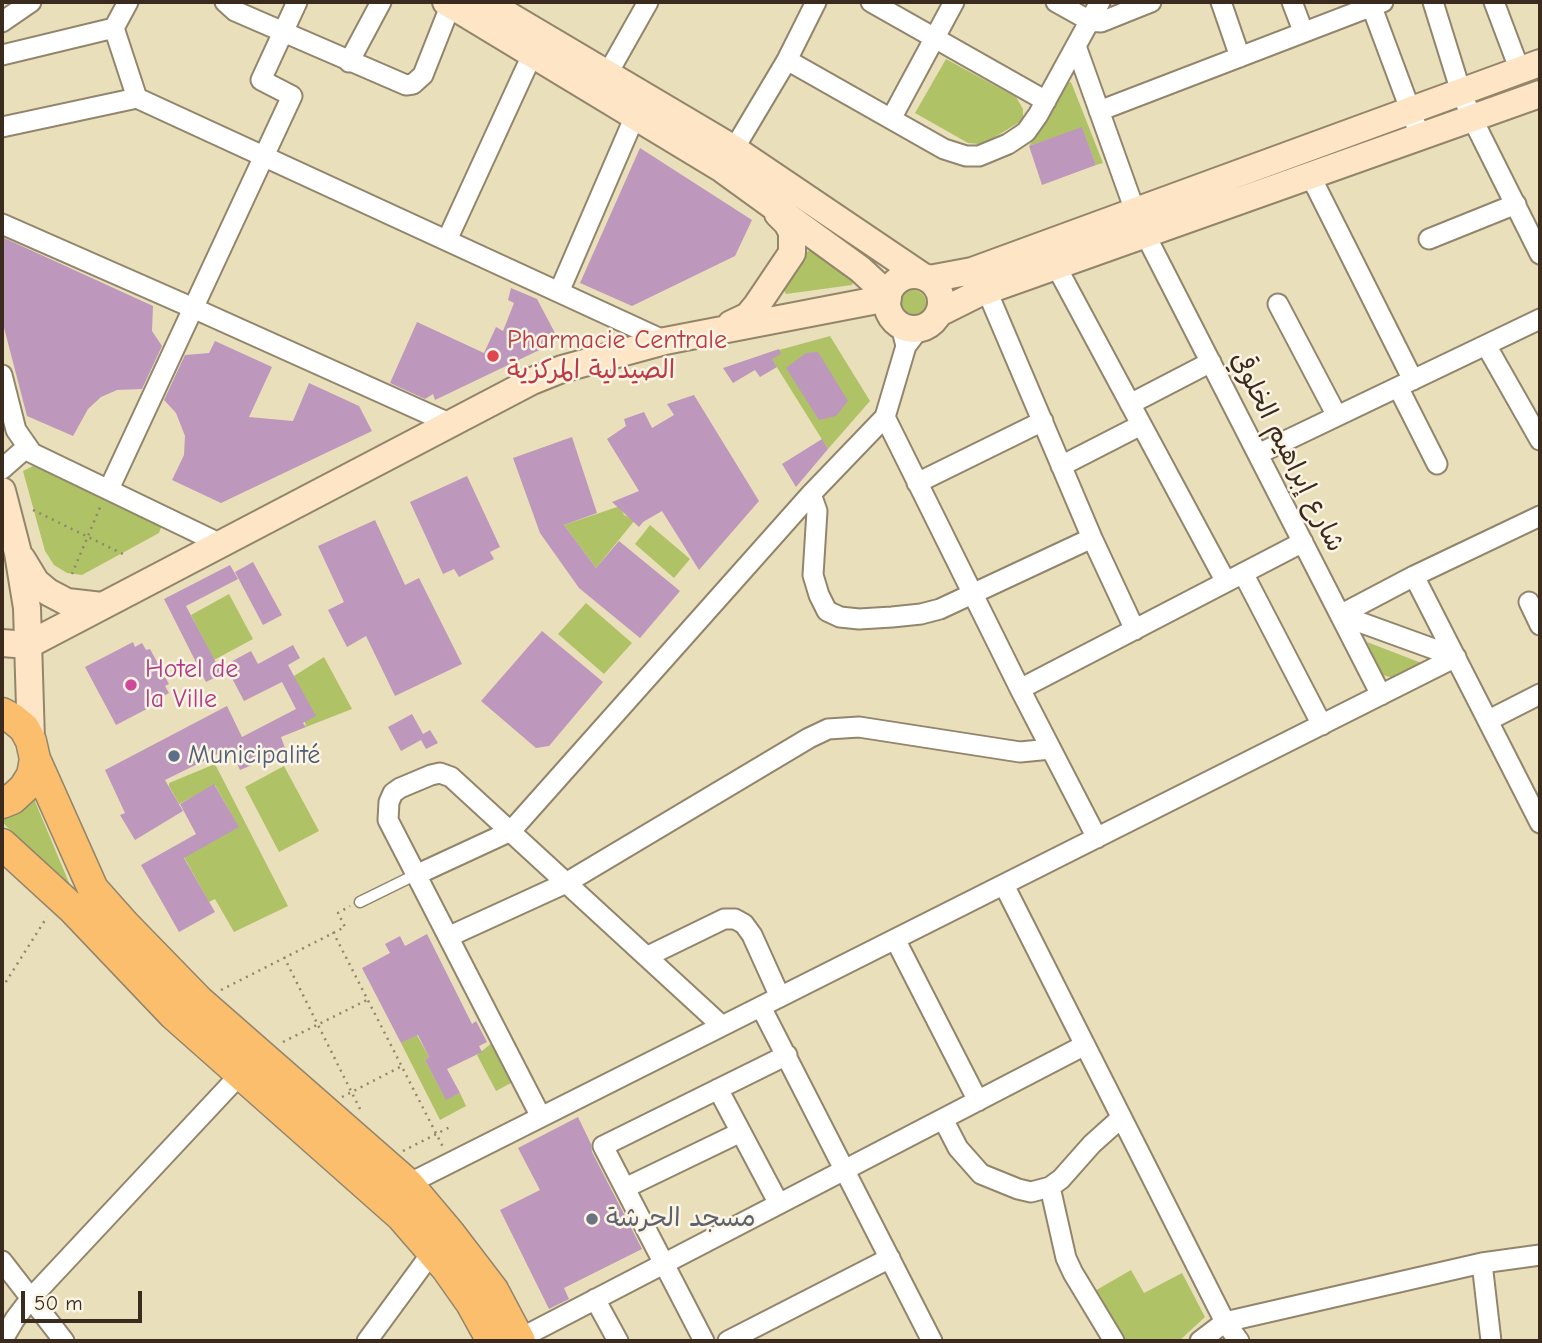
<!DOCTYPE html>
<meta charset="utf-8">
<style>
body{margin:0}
#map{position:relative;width:1542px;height:1343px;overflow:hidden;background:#e9e0bb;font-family:"Comic Neue",sans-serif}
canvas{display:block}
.frame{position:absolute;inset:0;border:4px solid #3b2a1e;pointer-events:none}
.scale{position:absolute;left:21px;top:1291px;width:121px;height:32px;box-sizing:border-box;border:4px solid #3b2a1e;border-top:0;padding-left:9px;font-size:21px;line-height:24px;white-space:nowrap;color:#3b2a1e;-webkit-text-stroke:5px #fcf5e5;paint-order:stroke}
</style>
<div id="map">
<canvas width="1542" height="1343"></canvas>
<div class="frame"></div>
<div class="scale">50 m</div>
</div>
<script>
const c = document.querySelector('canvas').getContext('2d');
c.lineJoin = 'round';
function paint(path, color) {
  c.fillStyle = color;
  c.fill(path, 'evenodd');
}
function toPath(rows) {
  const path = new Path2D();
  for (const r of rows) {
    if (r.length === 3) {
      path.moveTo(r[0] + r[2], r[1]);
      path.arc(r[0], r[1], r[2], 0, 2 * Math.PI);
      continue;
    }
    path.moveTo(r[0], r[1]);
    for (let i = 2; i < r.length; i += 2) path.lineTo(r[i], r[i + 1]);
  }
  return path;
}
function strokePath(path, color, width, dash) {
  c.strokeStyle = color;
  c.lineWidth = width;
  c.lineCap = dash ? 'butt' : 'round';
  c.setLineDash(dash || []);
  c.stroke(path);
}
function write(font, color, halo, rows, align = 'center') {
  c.font = font + ' "Comic Neue","Playpen Sans Arabic",sans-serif';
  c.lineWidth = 5;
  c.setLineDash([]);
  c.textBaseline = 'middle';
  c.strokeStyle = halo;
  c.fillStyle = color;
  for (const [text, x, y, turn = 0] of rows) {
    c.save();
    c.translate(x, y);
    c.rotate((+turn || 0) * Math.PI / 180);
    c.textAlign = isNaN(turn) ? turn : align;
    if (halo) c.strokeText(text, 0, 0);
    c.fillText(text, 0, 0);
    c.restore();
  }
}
paint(toPath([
 [946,59,1016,97,1023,109,1023,117,1018,123,990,140,979,144,968,143,915,113],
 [1071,82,1103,163,1096,165,1082,128,1029,146,1068,83],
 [812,250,854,279,852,285,786,294,783,289,806,252],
 [913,303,13],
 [830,336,870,401,828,449,768,353],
 [33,466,162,525,159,533,82,575,67,573,54,565,45,551,23,471],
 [620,506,624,515,635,520,596,568,564,525],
 [650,525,690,559,674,578,635,544],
 [229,594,253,639,214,660,191,615],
 [586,603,632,643,604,674,558,634],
 [1367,642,1424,664,1396,679,1383,675],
 [324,657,352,709,306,727,294,676],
 [215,764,288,906,234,932,215,899,209,902,184,857,238,826,215,785,179,804,169,786,169,783],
 [284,766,319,831,279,852,245,787],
 [34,799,70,885,68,886,2,822,2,818,10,816],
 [417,1035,429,1057,425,1060,446,1099,460,1093,466,1106,440,1120,401,1043],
 [493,1042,513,1082,496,1091,477,1055],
 [1131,1270,1144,1293,1182,1273,1205,1317,1179,1341,1122,1341,1093,1292]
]), '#b0c266');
paint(toPath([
 [1082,127,1096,165,1042,185,1029,146],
 [640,148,752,220,735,256,632,306,580,283],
 [2,237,153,306,152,331,162,346,142,389,117,390,101,397,88,409,73,436,27,416,2,320],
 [511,288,537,299,555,333,549,338,552,344,435,400,433,394,425,399,390,383,417,322,484,353,496,327,503,331,514,303,508,300],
 [215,341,272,367,249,417,293,421,309,383,359,406,372,431,221,503,172,480,184,455,185,436,176,413,164,400,185,355,209,353],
 [779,349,781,354,772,359,777,367,760,377,755,370,733,383,723,368],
 [818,352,848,401,836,416,819,420,786,368,806,353],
 [694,395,759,501,699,570,662,511,643,522,639,527,612,502,639,491,607,439,626,426,624,419,644,412,652,428,674,415,667,404],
 [572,437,597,513,564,525,596,568,619,541,680,591,640,638,579,588,540,533,513,458],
 [822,439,828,449,796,487,782,464],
 [467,476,500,547,490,552,494,559,459,577,454,569,443,574,410,502],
 [375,520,405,585,419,578,462,664,395,696,366,636,347,647,328,610,344,602,318,546],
 [253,562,282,615,263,625,235,572],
 [230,565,238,579,186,606,222,674,206,682,164,599],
 [542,631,603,682,549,746,536,748,481,701],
 [133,642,135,647,142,643,146,650,150,649,169,684,165,686,169,693,162,697,164,700,116,725,85,667],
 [293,645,300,658,288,665,316,716,303,723,306,727,281,737,286,751,240,770,230,748,165,780,183,811,135,840,120,815,125,813,105,770,227,706,242,737,296,709,282,682,244,701,225,665,251,651,258,664],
 [412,714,423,734,430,730,438,743,426,749,421,740,401,751,388,727],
 [214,784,239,827,184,858,215,912,179,932,141,865,196,834,180,804],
 [427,934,472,1024,476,1021,487,1042,479,1046,482,1052,447,1069,460,1093,446,1100,425,1060,429,1057,418,1035,401,1043,362,968,390,953,385,944,400,936,405,946],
 [578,1117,591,1144,592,1152,642,1249,564,1288,569,1299,549,1309,500,1210,540,1190,518,1148]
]), '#bd97bc');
const lane = toPath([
 [360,902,417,874]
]);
const street = toPath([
 [128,2,114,28,137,98],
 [225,2,235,11,406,85,413,84,423,75,451,4],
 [871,2,1046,101],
 [1056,2,1090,21,1101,22,1151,2],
 [1221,2,1240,57],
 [1292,2,1303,31],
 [1370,2,1420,136],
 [1433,2,1461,92,1472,118,1540,254],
 [1494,2,1520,71],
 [2,22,31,2],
 [1076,46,1135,211,1145,234,1381,695],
 [2,55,114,28],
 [787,60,944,149,966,156,979,156,1008,144,1026,132,1038,115,1100,2],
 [349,62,381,2],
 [608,73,648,2],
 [1099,111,1383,2],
 [891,119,954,2],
 [2,127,137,98,665,341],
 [728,159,787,60,816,2],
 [1310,175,1413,380],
 [2,224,193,308,451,424],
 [1429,239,1516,204],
 [447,240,532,55],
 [1056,266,1226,582],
 [987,291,1092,538,1135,630],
 [559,292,635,116],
 [1278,304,1337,416],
 [901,326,906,346,919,329],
 [1486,345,1540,440],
 [906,346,885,417,1020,689,1097,838],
 [2,375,16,430,32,453,223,545],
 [1398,387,1437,464],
 [1130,404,1211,362],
 [1258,454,1540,319],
 [1061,466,1141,425],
 [2,469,27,447],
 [917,483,1043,421],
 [109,489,292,96,261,80,297,2],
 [811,494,817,511,813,575,819,595,827,611,840,617,859,619,892,617,921,614,940,609,1092,538],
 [1243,573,1322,725],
 [1414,576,1540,823],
 [1529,602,1540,625],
 [1340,615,1414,576,1540,516],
 [1340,615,1456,657],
 [1020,689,1303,542],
 [1489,720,1540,694],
 [418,874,511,831,811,494,885,417],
 [1004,885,1225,1322,1239,1341],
 [450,936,566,883,809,738,828,729,859,727,1020,752,1051,749],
 [895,939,978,1101],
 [648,956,724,919,735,919,744,924,752,935,780,997],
 [761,1007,932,1341],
 [718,1089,779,1204],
 [541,1117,388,820,389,802,393,793,400,788,431,775,440,773,451,777,722,1026],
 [943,1119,958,1148,981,1174,1018,1189,1031,1192,1050,1187,1061,1179,1092,1144,1121,1118],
 [1050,1187,1066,1258,1073,1273,1114,1341],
 [400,1188,1456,657],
 [625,1188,741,1132],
 [2,1261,64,1341],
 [1482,1263,1491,1341],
 [595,1299,618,1341],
 [519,1339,1085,1045],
 [2,1341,15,1319,31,1298,248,1066],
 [367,1341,433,1251],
 [704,1341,603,1146,787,1055],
 [728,1341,890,1258],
 [1200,1341,1225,1322,1482,1263,1540,1255]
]);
const secondary = toPath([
 [446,2,722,169,860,269,888,295],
 [486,2,734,149,922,276],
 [914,302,27],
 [929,279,972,271,1540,63],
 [939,313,977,294,1540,94],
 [731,324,748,316,757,305,792,253,792,232,787,223,778,214],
 [2,491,18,553,27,608,31,741],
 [22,559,36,582,48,592,67,602,102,606],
 [2,643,28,645,532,381,562,369,665,341,888,298]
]);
const primary = toPath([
 [2,713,13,719,24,728,31,741,35,759,32,775,24,788,12,799,2,803],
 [35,759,93,889,125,925,199,1001,408,1184,451,1235,493,1290,520,1341],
 [2,844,73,909,174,1015,401,1216,447,1269,471,1303,492,1341]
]);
strokePath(lane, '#92856c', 13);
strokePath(street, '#92856c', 23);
strokePath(secondary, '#92856c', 30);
strokePath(primary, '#92856c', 33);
strokePath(toPath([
 [33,510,123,554],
 [72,574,101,505],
 [333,932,443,1147],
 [284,957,361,1111],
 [2,988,47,917],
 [221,990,345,927,338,913,350,906],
 [283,1042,367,1000],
 [342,1097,402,1066],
 [403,1151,450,1127]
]), '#92856c', 2.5, [2, 5]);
strokePath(lane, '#fff', 10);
strokePath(street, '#fff', 19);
strokePath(secondary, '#fde5c5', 26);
strokePath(primary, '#fabe6d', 30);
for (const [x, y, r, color] of [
 [493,356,7,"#e0444e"],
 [131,685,7,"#d1479c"],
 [174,756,7,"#5c6f8a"],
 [592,1219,7,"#6b7280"]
]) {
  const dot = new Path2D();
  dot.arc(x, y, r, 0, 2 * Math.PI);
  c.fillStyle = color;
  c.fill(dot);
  strokePath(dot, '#fcf5e5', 2.5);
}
write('26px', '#be3a42', '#fcf5e5', [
 ["Pharmacie Centrale",507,341],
 ["الصيدلية المركزية",507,371]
], 'left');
write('26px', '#3b2a1e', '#fcf5e5', [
 ["شارع إبراهيم الخلوقي",1287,452,63]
]);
write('26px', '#b23c85', '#fcf5e5', [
 ["Hotel de",145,670],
 ["la Ville",145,700]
], 'left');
write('26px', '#4e5e75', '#fcf5e5', [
 ["Municipalité",188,756]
], 'left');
write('26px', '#5b616d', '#fcf5e5', [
 ["مسجد الحرشة",606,1219]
], 'left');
</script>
